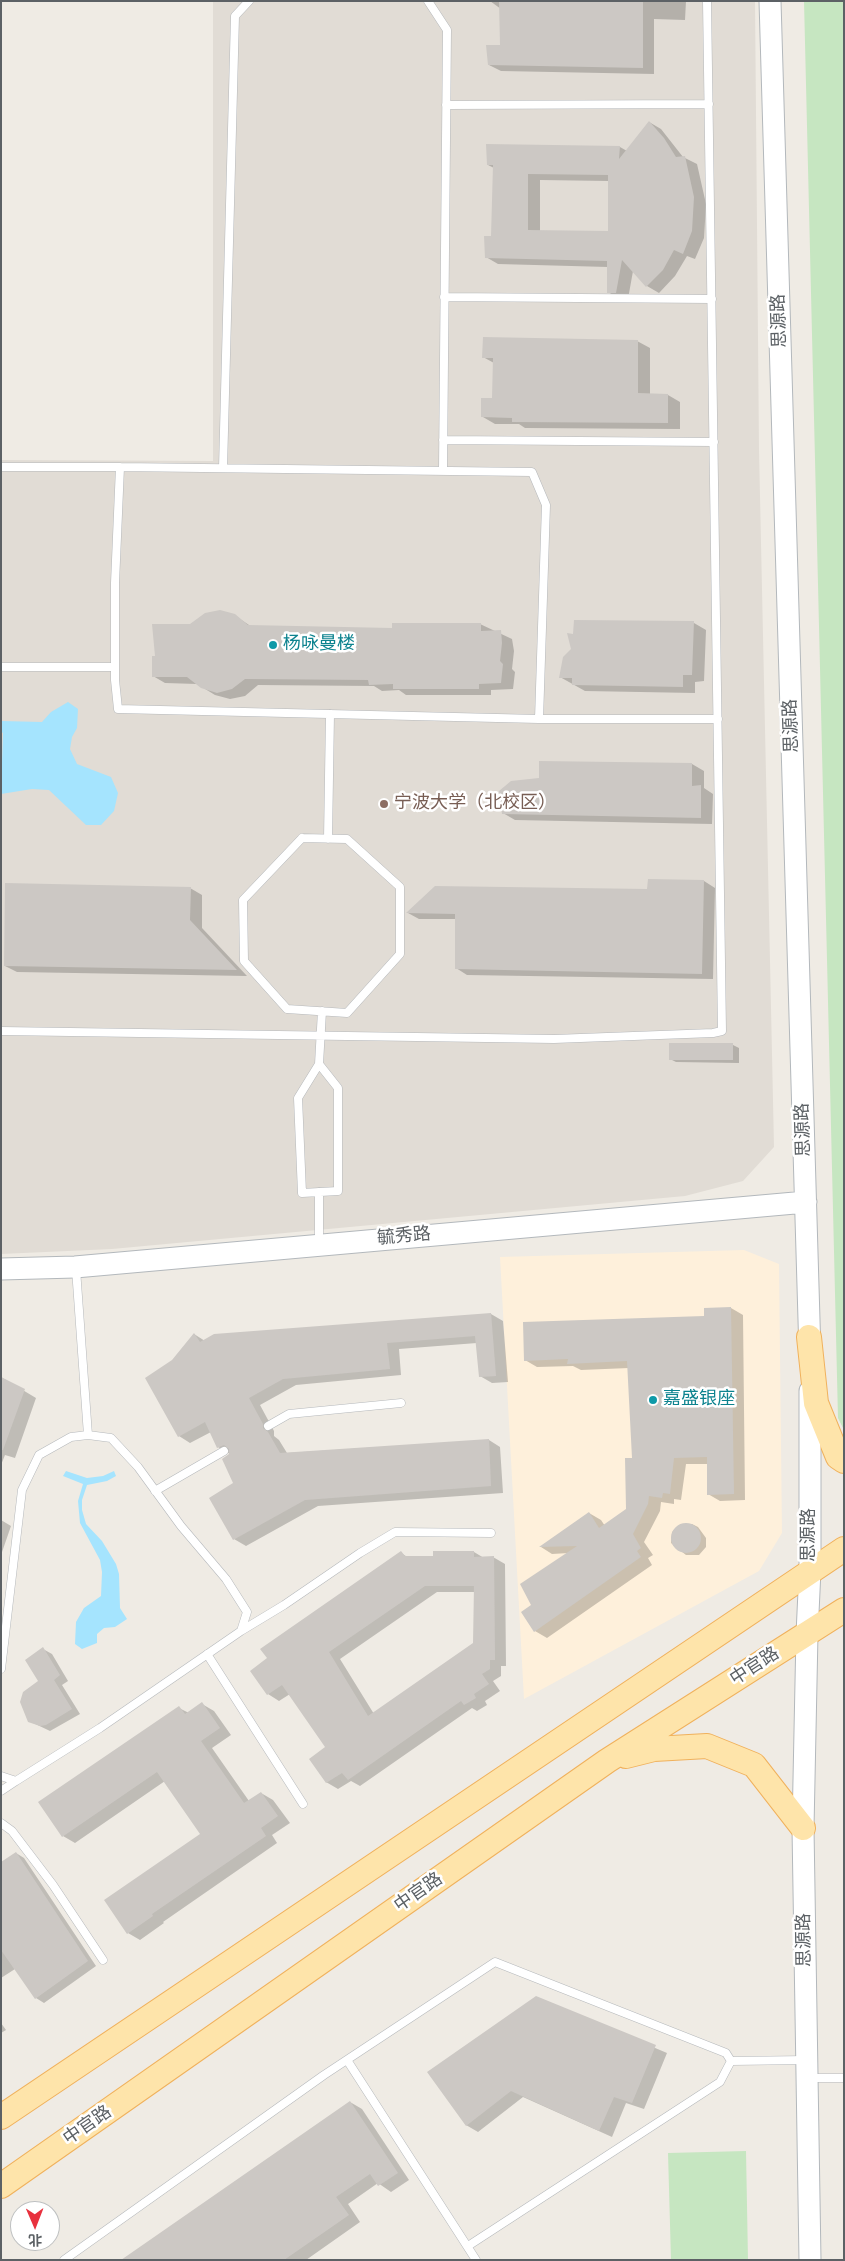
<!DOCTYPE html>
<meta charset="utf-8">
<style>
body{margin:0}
#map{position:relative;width:845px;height:2261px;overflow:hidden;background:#efebe4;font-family:Jost,"Noto Sans SC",sans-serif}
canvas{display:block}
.frame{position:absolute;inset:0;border:2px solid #5c6165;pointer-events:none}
.north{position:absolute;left:10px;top:2201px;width:50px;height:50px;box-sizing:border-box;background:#fff;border:1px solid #bec0c1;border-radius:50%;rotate:179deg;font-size:14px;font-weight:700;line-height:20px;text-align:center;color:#5c6165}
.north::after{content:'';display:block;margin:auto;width:18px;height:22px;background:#e8313e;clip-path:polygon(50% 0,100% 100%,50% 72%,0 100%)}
</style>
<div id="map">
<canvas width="845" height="2261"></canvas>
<div class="frame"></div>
<div class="north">北</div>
</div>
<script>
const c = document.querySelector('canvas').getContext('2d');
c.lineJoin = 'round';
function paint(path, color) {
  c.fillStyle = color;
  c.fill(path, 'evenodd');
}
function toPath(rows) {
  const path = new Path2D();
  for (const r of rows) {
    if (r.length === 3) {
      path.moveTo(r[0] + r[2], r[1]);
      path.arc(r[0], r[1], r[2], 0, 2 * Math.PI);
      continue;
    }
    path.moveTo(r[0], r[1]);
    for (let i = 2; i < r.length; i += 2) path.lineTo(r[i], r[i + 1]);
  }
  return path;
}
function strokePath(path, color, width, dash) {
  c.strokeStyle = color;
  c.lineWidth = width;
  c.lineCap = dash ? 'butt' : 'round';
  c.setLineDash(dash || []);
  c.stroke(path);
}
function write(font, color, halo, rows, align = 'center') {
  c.font = font + ' Jost,"Noto Sans SC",sans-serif';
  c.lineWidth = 5;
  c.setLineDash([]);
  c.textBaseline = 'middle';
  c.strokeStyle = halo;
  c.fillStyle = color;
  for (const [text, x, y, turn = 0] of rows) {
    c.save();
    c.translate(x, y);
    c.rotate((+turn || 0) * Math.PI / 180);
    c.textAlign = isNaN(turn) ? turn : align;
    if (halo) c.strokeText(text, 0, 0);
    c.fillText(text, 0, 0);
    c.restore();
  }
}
paint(toPath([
 [744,1250,779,1264,782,1533,759,1571,524,1699,500,1257]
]), '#fef0db');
paint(toPath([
 [213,1,755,1,759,450,774,1147,743,1181,685,1196,112,1249,1,1254,1,460,213,461]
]), '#e1dcd5');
paint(toPath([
 [804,1,844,1,844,1430,838,1418],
 [746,2151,748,2260,671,2260,668,2153]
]), '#c6e6c1');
paint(toPath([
 [68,702,78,709,77,728,72,737,70,749,77,764,111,777,118,793,114,811,101,825,86,825,49,790,32,789,1,794,3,733,1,732,1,721,42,722,51,712],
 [66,1471,87,1478,103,1476,114,1471,116,1476,107,1481,87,1485,82,1500,82,1510,86,1524,102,1541,116,1564,119,1574,120,1608,127,1619,115,1627,104,1628,97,1634,97,1643,82,1649,75,1644,76,1622,84,1608,101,1596,102,1572,100,1560,80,1523,78,1501,83,1484,63,1476]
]), '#a5e4fe');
paint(toPath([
 [490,1,686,1,685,20,654,19,654,74,501,71,489,65,501,46,501,9],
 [649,122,661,129,683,157,697,164,706,204,704,238,695,259,687,256,675,276,659,293,647,286,633,271,628,299,620,299,608,292,608,267,498,264,486,257,492,237,494,168,488,165,487,146,620,147,627,151],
 [540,180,609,181,609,232,540,231],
 [637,341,650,348,650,395,668,395,680,402,680,429,525,428,519,424,495,424,483,417,493,399,494,363,483,357],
 [234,615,252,627,393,629,480,624,512,639,514,651,512,669,515,672,513,689,491,690,491,695,406,695,399,690,382,691,374,686,258,685,245,696,230,699,215,695,197,684,165,683,153,676,156,658,190,625],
 [694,623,706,630,704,681,695,682,695,693,585,691,560,677,572,650],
 [692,764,704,771,704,788,713,794,712,824,515,820,503,813],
 [704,881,715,888,713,979,467,975,456,968,456,919,419,919,408,913,648,890],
 [190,888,202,895,202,928,247,976,17,972,5,966],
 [733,1045,739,1048,739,1063,676,1062,670,1059],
 [731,1308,743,1315,745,1500,720,1501,708,1494,708,1464,686,1464,681,1500,674,1499,674,1504,661,1502,660,1511,644,1542,653,1555,648,1558,652,1565,547,1638,535,1631,569,1553,552,1554,541,1547,589,1513,601,1520,605,1526,627,1510,633,1459,629,1368,581,1370,573,1366,537,1367,525,1360,706,1318,705,1309],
 [491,1314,503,1321,508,1382,492,1383,480,1376,477,1343,399,1349,401,1375,296,1385,260,1405,274,1431,274,1436,279,1440,287,1453,489,1440,500,1447,503,1493,318,1506,246,1546,234,1539,235,1484,230,1454,218,1447,211,1432,190,1443,179,1436,173,1361,194,1334,205,1341,214,1335],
 [1,1377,36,1398,15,1458,5,1455,1,1465],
 [1,1520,11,1526,1,1555],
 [682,1524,692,1524,698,1527,706,1538,706,1547,699,1555,686,1555,671,1543,672,1532],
 [474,1552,484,1558,493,1557,505,1564,506,1666,501,1666,501,1676,493,1681,500,1691,485,1701,487,1705,477,1711,472,1708,360,1786,351,1781,338,1789,326,1782,327,1747,290,1694,279,1701,268,1694,401,1553,409,1558,434,1557],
 [437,1592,475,1592,475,1644,374,1714,340,1659],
 [43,1649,52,1654,68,1681,62,1685,80,1714,50,1731,29,1721,40,1681],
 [202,1704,214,1711,231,1735,212,1748,249,1801,261,1793,273,1800,290,1823,272,1835,277,1843,163,1922,164,1923,140,1940,128,1933,202,1834,165,1781,75,1843,63,1836,179,1708,189,1713],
 [16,1853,24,1858,96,1966,44,2003,36,1998,15,1969,1,1978,1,1863],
 [537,1998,667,2053,644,2109,626,2103,612,2137,523,2097,478,2132,466,2125],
 [1,2023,6,2030,1,2033],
 [350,2102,362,2109,409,2180,391,2192,378,2183,348,2204,360,2222,306,2260,123,2260]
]), '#0003');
paint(toPath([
 [499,1,643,1,643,68,488,65,486,45,500,45],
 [649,121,664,138,676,157,685,156,694,197,692,231,683,254,674,250,663,270,646,287,622,260,616,293,607,293,607,261,485,258,484,236,491,236,493,165,487,165,486,144,620,146,619,159],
 [528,174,608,175,608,231,528,230],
 [483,337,638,340,638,393,668,394,668,423,512,422,512,418,481,417,481,398,492,398,493,358,482,358],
 [220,610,235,614,248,625,392,628,392,623,481,623,481,631,501,630,502,643,500,661,503,664,501,683,479,684,479,689,393,689,393,684,369,685,368,680,245,679,232,689,217,693,201,688,187,677,152,677,152,656,155,656,152,624,190,624,205,613],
 [574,620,694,621,692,675,683,675,683,687,572,685,572,678,559,678,563,657,571,649,567,633,573,634],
 [539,761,692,763,692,786,701,785,701,818,502,814,499,791,511,781,539,778],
 [648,879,704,880,702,974,455,969,455,914,406,913,435,886,647,889],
 [5,883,191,887,190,920,237,970,4,966],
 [669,1043,733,1043,733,1060,669,1060],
 [731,1307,734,1494,707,1495,707,1457,674,1458,670,1494,663,1493,662,1498,649,1496,648,1504,633,1534,641,1548,637,1551,641,1557,534,1632,521,1612,531,1605,520,1584,577,1546,539,1547,589,1512,599,1528,626,1509,625,1458,632,1458,627,1361,567,1364,568,1359,524,1361,523,1322,704,1316,704,1308],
 [491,1313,496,1376,479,1377,475,1336,387,1343,390,1369,283,1379,249,1398,263,1424,263,1428,268,1432,280,1453,489,1439,491,1486,305,1500,233,1540,209,1498,233,1483,222,1459,229,1454,229,1449,224,1445,217,1448,205,1422,178,1437,145,1378,172,1360,194,1333,200,1342,214,1334],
 [1,1377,25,1389,3,1450,1,1450],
 [686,1538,15],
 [401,1551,405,1556,433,1556,433,1551,474,1551,474,1557,494,1556,495,1660,490,1660,490,1669,482,1674,489,1684,474,1694,476,1698,464,1705,461,1701,348,1780,342,1773,326,1783,309,1759,325,1747,282,1685,267,1695,250,1671,267,1658,260,1649],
 [425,1586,474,1586,473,1643,368,1716,329,1652],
 [43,1647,60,1675,54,1680,72,1709,46,1725,40,1726,28,1722,20,1702,23,1692,38,1681,25,1660],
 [202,1702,220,1728,201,1741,244,1803,261,1792,278,1816,261,1828,266,1836,152,1914,153,1916,127,1934,104,1900,200,1834,157,1772,62,1837,38,1802,179,1706,185,1714],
 [16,1852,88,1961,35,1999,1,1950,1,1862],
 [536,1996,656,2045,632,2103,614,2097,599,2131,511,2091,466,2126,427,2072],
 [350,2101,398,2173,378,2186,370,2174,336,2197,349,2215,284,2260,121,2260]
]), '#ccc8c4');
const lane = toPath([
 [428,1,447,30,443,469],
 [446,105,709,104],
 [444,297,712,299],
 [443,440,714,442],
 [1,467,120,467],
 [120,467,532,472,546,505,539,719,118,709,115,680,115,583,120,467],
 [223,468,235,16,249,1],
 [1,667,115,667],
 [539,719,718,719],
 [302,838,347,839,400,887,400,954,347,1013,287,1009,244,961,243,900,302,838],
 [328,839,330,714],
 [1,1031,554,1039,713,1033,722,1031,707,1],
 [319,1064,298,1098,302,1193,338,1191,338,1088,319,1064,322,1011],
 [319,1192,319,1243],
 [76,1269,88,1435],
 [268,1426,289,1414,401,1403],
 [155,1491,224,1451],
 [241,1631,284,1605,360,1553,395,1532,491,1533],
 [207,1654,303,1804],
 [1,1669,22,1490,39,1455,71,1437,88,1435,111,1438,138,1467,181,1526,226,1579,247,1612,241,1631,100,1728,16,1781,1,1776],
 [1,1791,16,1781],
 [1,1823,12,1831,53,1885,103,1960],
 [347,2060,476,2260],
 [731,2061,807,2060],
 [808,2078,844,2078],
 [64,2260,324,2075,495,1962,726,2053,731,2061,720,2082,468,2246]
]);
const secondary = toPath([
 [770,1,810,1353],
 [1,1269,75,1267,806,1202],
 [810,1391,810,1570,807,1634,803,1828,810,2260]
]);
const primary = toPath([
 [809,1337,816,1403,838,1457,844,1461],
 [626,1756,654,1749,707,1746,754,1765,803,1828],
 [1,2117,844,1549],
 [1,2186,607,1761,844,1610]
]);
strokePath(lane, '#b5b8bb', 9);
strokePath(secondary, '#b3b8bc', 23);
strokePath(primary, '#f0b15c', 26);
strokePath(lane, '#fff', 8);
strokePath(secondary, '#fff', 21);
strokePath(primary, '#fee4aa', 24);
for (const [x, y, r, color] of [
 [273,645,5,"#0f9aa8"],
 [384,804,5,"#8d6e63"],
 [653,1400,5,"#0f9aa8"]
]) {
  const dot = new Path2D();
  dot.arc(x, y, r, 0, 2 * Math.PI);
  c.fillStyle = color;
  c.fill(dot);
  strokePath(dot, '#fff', 2);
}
write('18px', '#5c6165', '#fff', [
 ["思源路",780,321,-92],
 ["思源路",792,726,-92],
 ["思源路",804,1130,-92],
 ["毓秀路",404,1237,-5],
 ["思源路",810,1535,-90],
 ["中官路",755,1667,-33],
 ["中官路",419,1893,-35],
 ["思源路",805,1940,-91],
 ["中官路",88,2126,-35]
]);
write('18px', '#0d838f', '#fff', [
 ["杨咏曼楼",283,645],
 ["嘉盛银座",663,1400]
], 'left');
write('18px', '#785e54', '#fff', [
 ["宁波大学（北校区）",394,804]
], 'left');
</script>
